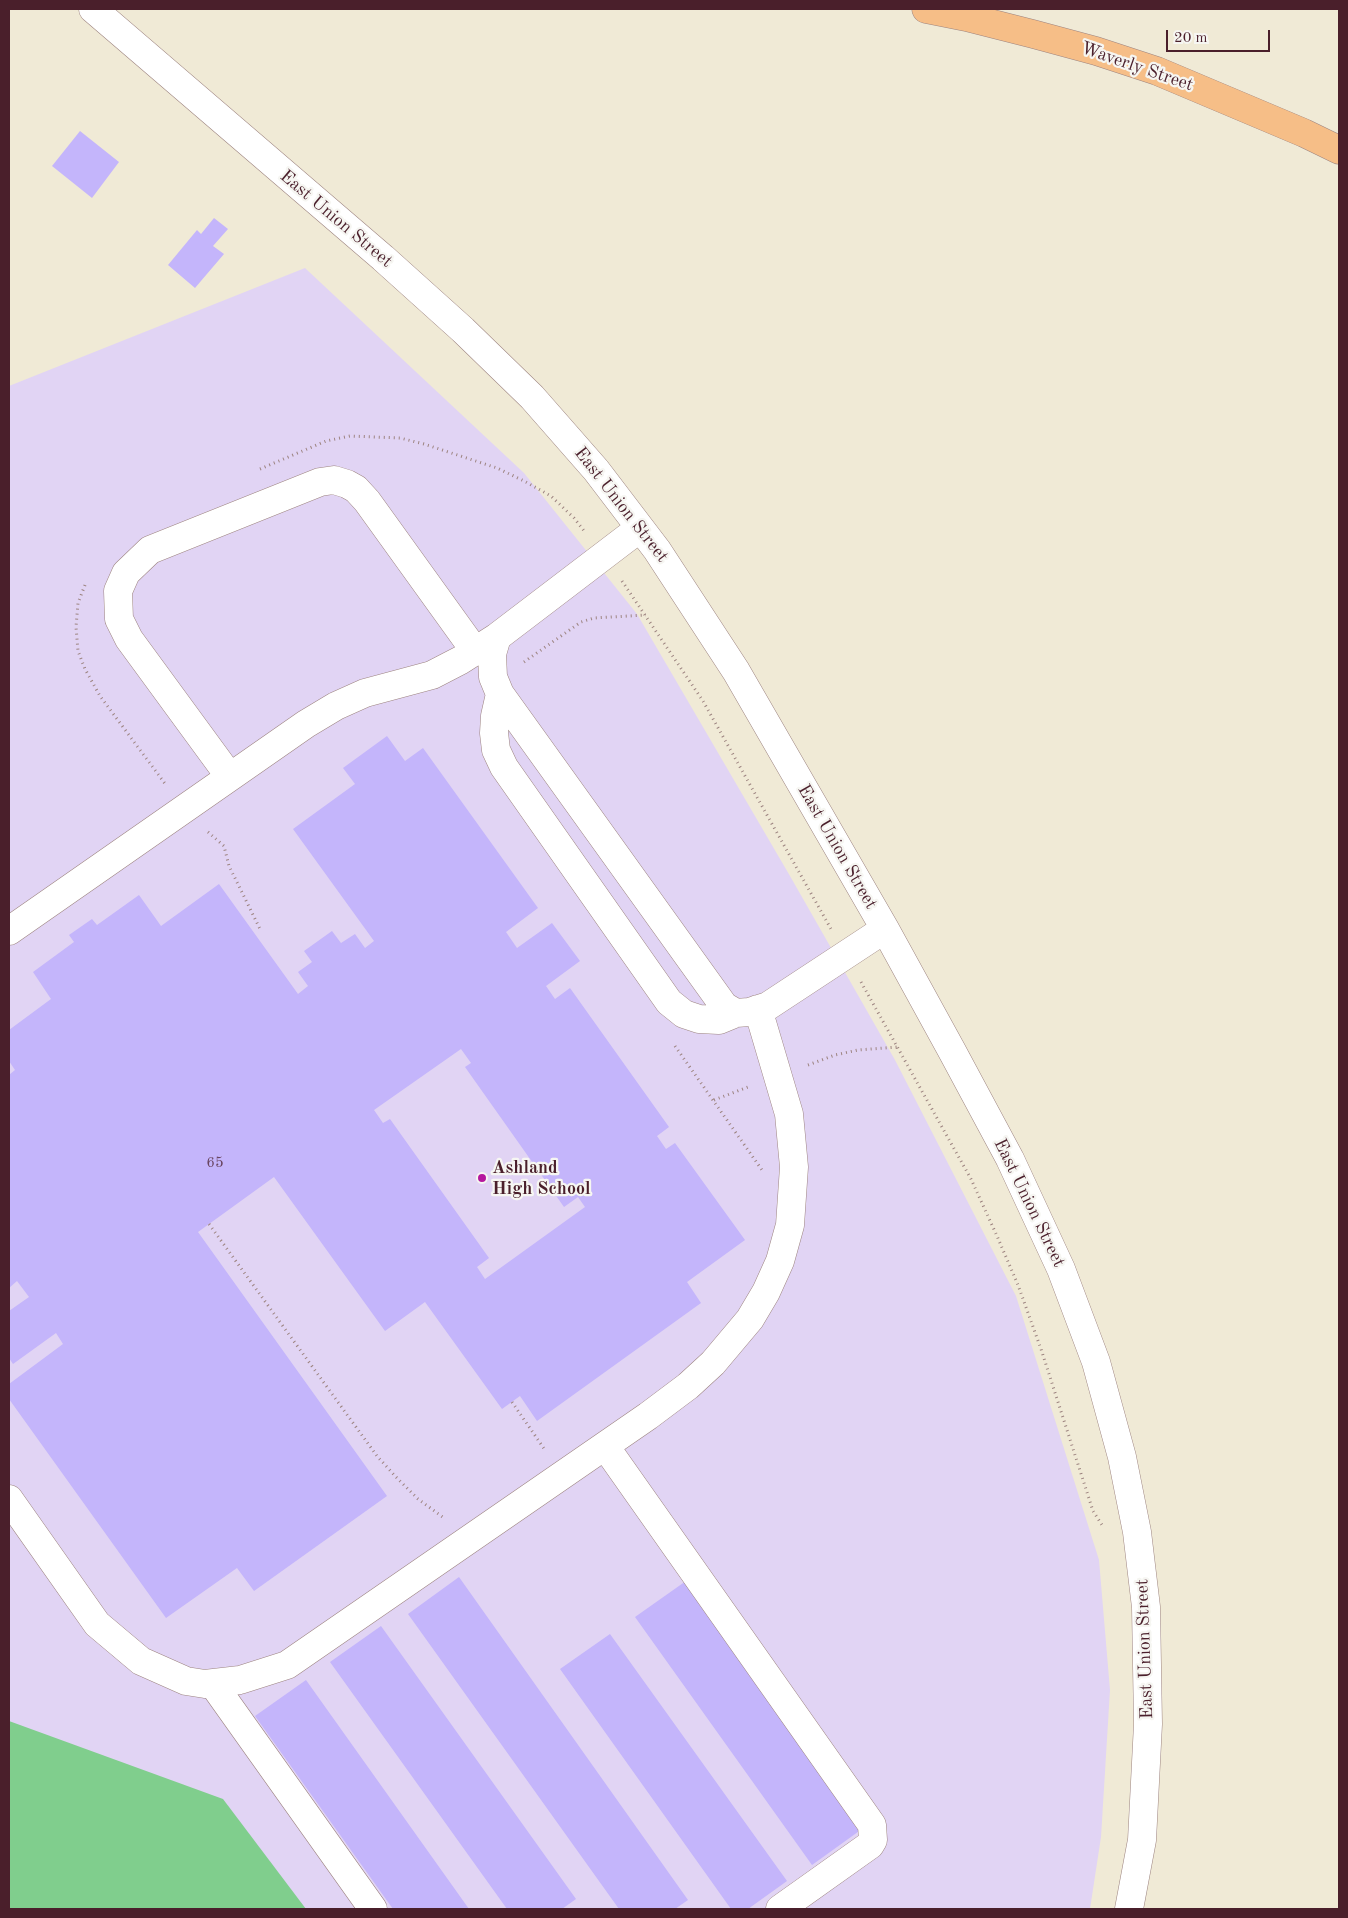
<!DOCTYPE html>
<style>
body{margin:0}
#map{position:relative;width:1348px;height:1918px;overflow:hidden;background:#f0ead6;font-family:"Old Standard TT",serif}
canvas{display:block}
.frame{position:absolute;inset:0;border:10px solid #4a1f2b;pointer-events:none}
.scale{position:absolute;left:1166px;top:30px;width:104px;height:22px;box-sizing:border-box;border:2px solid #4a1f2b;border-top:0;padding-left:6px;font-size:15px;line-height:18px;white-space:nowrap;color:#4a1f2b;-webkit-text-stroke:4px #f6f6f2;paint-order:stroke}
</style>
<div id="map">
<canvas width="1348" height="1918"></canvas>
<div class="frame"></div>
<div class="scale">20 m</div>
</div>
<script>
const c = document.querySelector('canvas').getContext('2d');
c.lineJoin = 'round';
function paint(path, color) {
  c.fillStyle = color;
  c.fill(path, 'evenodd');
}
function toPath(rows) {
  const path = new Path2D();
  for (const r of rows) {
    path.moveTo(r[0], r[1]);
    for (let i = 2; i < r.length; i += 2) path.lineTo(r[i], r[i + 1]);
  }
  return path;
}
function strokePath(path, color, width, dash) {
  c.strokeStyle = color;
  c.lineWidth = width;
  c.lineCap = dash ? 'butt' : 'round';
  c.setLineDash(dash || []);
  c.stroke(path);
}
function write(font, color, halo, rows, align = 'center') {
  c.font = font + ' "Old Standard TT",serif';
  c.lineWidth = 4.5;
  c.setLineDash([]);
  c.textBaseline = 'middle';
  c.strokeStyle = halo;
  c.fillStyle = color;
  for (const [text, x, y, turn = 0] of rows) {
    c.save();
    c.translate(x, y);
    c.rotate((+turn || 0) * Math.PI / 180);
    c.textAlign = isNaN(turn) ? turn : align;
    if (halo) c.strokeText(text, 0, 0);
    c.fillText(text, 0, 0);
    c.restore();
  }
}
paint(toPath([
 [305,268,524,473,637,614,790,876,895,1060,1016,1296,1099,1560,1110,1690,1101,1837,1090,1909,9,1909,9,386]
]), '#e1d4f4');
paint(toPath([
 [9,1721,223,1799,306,1909,9,1909]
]), '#80ce8d');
paint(toPath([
 [80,131,119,162,92,198,52,166],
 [214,218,228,229,213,246,224,254,195,288,168,265,197,230,201,234],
 [387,736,405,761,423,748,538,908,506,932,517,948,552,923,580,961,546,986,555,999,570,988,669,1127,657,1136,666,1149,675,1143,745,1240,687,1282,701,1303,537,1421,520,1396,502,1409,425,1302,385,1331,274,1177,198,1232,387,1496,254,1591,237,1568,166,1618,9,1399,9,1384,63,1344,56,1333,13,1364,9,1358,9,1311,29,1297,17,1281,9,1288,9,1075,15,1070,9,1061,9,1030,51,999,33,972,74,942,69,935,92,919,97,925,139,895,161,926,219,884,298,994,308,986,298,972,312,962,304,951,332,931,341,943,355,934,365,948,374,941,293,829,355,784,343,768],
 [461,1049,471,1063,465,1067,564,1207,578,1197,585,1207,485,1279,477,1267,489,1258,390,1119,383,1123,374,1110],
 [459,1577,688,1900,675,1909,619,1909,408,1614],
 [686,1581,862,1829,812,1865,635,1617],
 [381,1626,576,1899,562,1909,507,1909,330,1662],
 [610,1634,787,1881,748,1909,731,1909,560,1669],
 [306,1680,469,1909,393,1909,255,1716]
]), '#c4b5fb');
const minor = toPath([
 [93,9,383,258,463,330,532,397,596,470,657,550,736,671,885,929,952,1051,1010,1159,1061,1269,1096,1362,1122,1457,1137,1532,1146,1607,1148,1724,1142,1840,1129,1909],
 [497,637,492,654,493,677,500,694,724,1006,736,1013,749,1012,768,1006,885,929],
 [500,694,495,716,494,733,496,750,504,767,669,1002,684,1014,699,1019,719,1020,736,1013],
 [230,777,129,639,119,619,118,591,126,573,150,550,320,482,334,480,347,484,356,489,367,501,475,651],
 [9,931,306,724,336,706,365,693,432,675,461,660,497,637,640,528],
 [605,1446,872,1825,873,1840,870,1845,780,1909],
 [9,1499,97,1624,141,1661,186,1681,205,1684,240,1680,287,1665,648,1416,688,1386,713,1363,750,1319,766,1292,780,1261,790,1225,794,1167,789,1114,758,1009],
 [213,1684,373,1909]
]);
const major = toPath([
 [926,9,966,17,1033,34,1096,51,1157,71,1304,133,1339,150]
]);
strokePath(minor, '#9d8480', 29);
strokePath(major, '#9d8480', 29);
strokePath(toPath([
 [260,469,326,441,350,436,400,438,424,444,497,468,524,481,551,496,574,518,585,532],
 [622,581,703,701,831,929],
 [85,585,78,603,76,627,78,651,85,669,100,696,166,785],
 [524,662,581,622,594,618,646,615],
 [208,832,224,846,229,866,261,931],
 [861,982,971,1179,997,1236,1018,1285,1041,1349,1093,1511,1102,1525],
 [675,1046,762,1170],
 [808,1065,835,1055,858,1050,898,1047],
 [714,1100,748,1087],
 [209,1224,377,1456,396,1477,418,1499,444,1518],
 [512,1402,545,1450]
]), '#9d8480', 3, [1, 4]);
strokePath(minor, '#fff', 28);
strokePath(major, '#f6be87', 28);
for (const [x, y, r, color] of [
 [482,1178,5,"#b5179e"]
]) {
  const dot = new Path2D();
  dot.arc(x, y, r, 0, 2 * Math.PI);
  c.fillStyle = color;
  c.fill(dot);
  strokePath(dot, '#f6f6f2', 2);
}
write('15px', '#68445f', null, [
 ["65",215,1163]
]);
write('18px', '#4a1f2b', '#f6f6f2', [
 ["Waverly Street",1137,67,19],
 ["East Union Street",336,219,40],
 ["East Union Street",621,505,52],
 ["East Union Street",837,847,60],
 ["East Union Street",1029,1203,64],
 ["East Union Street",1145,1649,-92]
]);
write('bold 18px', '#4a1f2b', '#f6f6f2', [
 ["Ashland",492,1168],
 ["High School",492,1189]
], 'left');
</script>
